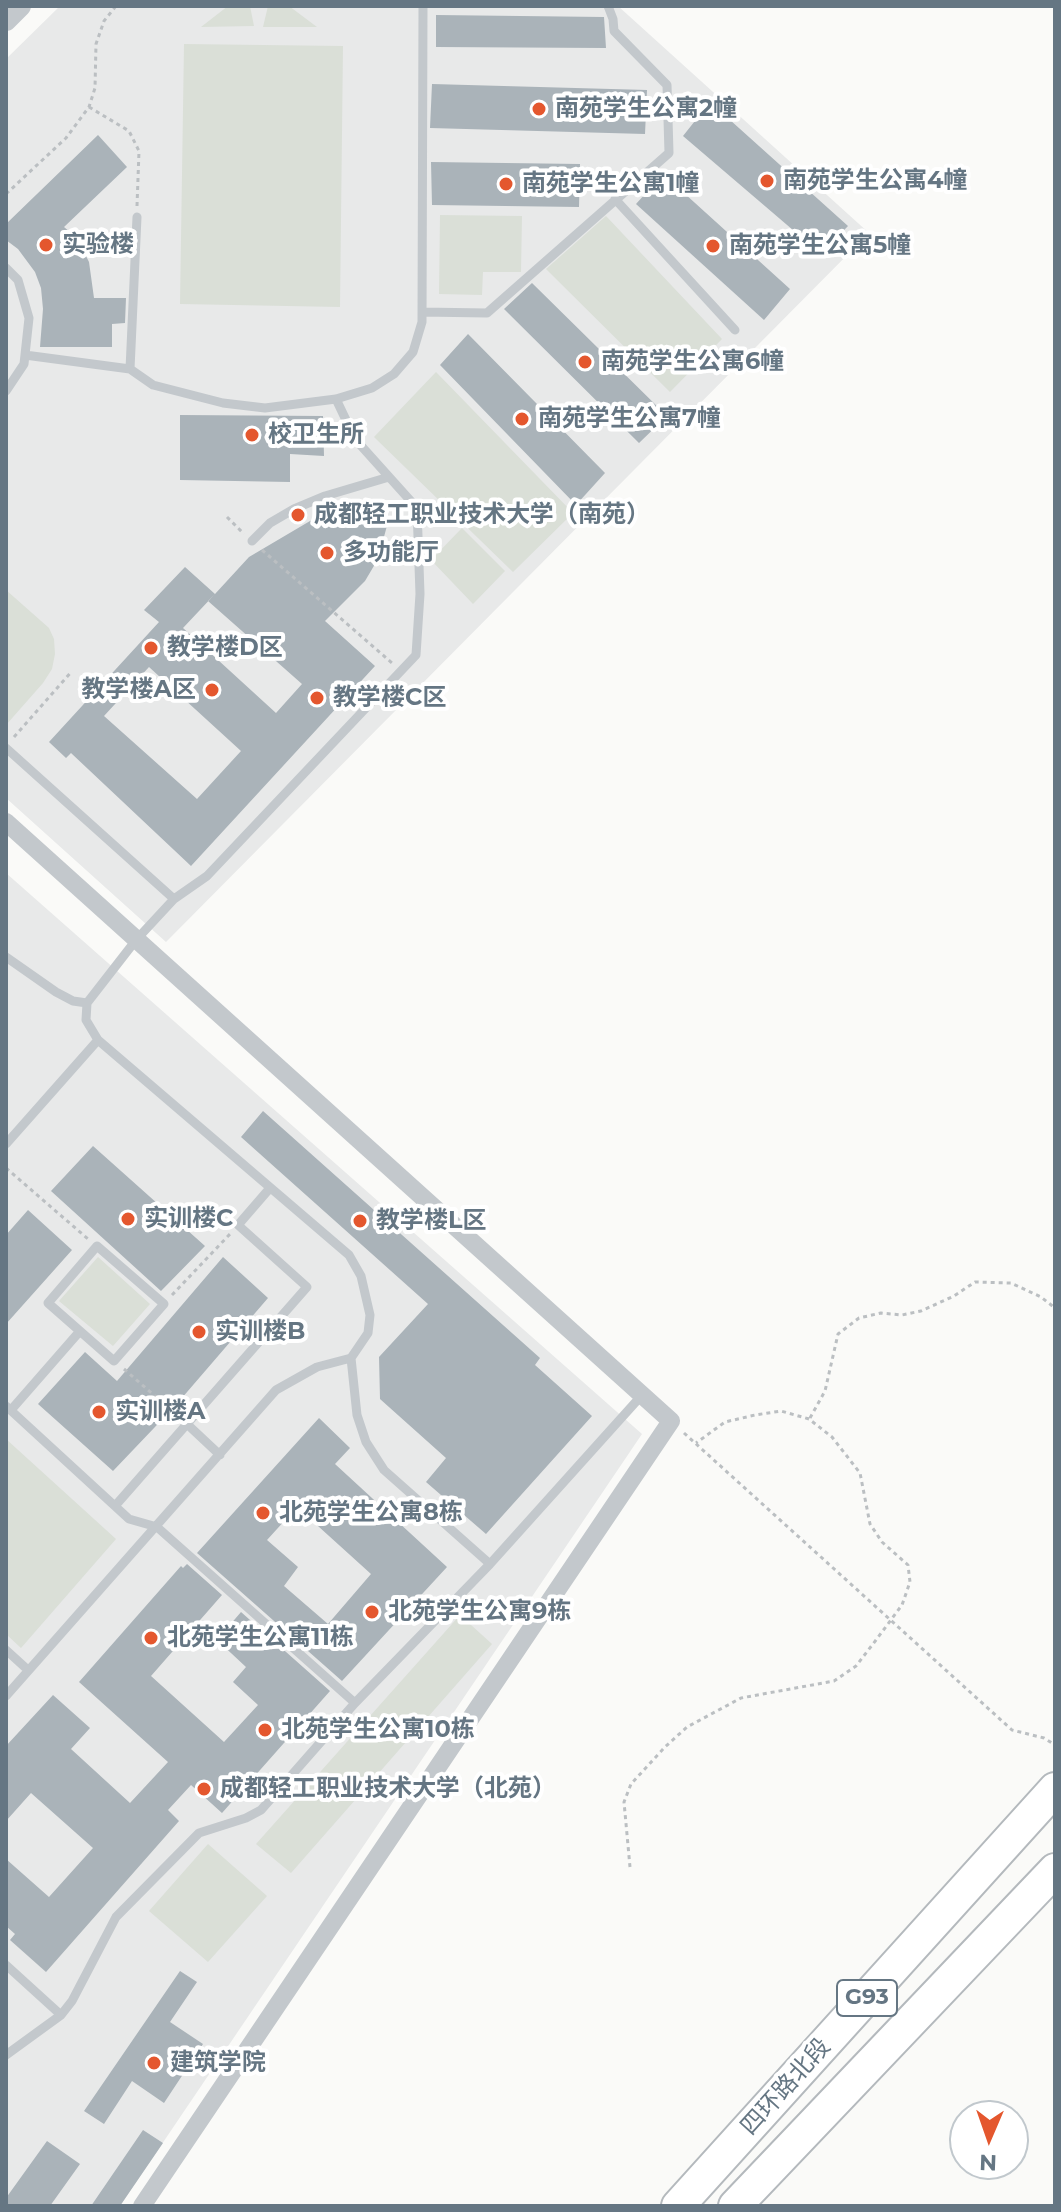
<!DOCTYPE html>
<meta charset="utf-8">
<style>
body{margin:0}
#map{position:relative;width:1061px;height:2212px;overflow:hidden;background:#fafaf8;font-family:Montserrat,sans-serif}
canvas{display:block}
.frame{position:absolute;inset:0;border:8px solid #657683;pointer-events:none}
.north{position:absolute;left:949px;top:2100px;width:80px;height:80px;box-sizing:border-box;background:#fff;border:2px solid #c1c8cd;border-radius:50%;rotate:182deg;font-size:22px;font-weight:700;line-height:32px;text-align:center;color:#657683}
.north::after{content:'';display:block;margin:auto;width:28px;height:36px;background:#e4572e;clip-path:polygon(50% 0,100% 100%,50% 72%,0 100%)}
</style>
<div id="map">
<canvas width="1061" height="2212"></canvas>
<div class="frame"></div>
<div class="north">N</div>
</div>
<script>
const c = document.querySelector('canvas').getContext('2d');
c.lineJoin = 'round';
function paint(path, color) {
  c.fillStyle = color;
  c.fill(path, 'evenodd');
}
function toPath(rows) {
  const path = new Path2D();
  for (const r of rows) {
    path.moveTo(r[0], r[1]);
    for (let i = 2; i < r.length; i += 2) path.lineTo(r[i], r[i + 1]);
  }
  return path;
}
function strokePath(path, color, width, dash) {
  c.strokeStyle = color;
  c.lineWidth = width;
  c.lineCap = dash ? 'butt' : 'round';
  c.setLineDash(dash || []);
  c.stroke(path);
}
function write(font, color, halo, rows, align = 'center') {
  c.font = font + ' Montserrat,"Noto Sans SC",sans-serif';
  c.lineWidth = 8;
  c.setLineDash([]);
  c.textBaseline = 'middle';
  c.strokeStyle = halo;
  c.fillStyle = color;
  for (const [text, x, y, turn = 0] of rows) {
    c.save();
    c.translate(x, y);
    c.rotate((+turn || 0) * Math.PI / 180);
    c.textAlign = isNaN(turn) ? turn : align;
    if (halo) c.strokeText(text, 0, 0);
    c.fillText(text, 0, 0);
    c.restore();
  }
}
paint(toPath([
 [60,6,618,6,869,233,166,942,6,798,6,59],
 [6,873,642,1434,120,2206,6,2206]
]), '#e8e9e9');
paint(toPath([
 [228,6,250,6,254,26,201,27],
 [268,6,289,6,317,27,263,27],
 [184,44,343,46,340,307,180,304],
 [440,215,522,216,521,272,483,272,482,295,439,294],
 [606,216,722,339,670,392,546,269],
 [436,372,573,513,513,572,374,437],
 [462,528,505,571,473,604,431,560],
 [6,590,49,628,54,639,55,654,52,669,43,683,6,725],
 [98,1257,150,1304,113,1346,59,1301],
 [6,1439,116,1539,21,1648,6,1634],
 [460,1615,492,1644,291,1873,256,1844],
 [208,1844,267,1896,208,1962,149,1911]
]), '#dadfd7');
paint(toPath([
 [436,15,604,17,606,48,436,47],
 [432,84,647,90,645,134,430,128],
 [710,102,848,226,821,254,683,136],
 [98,135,127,167,64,227,77,238,89,262,94,298,126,298,125,323,112,324,112,347,40,347,43,309,41,288,35,272,18,249,6,240,6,224],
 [431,162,580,164,579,207,432,205],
 [663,174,790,289,764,320,636,204],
 [532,283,667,416,639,443,504,309],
 [468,334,605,473,576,505,440,365],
 [180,415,323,416,324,456,290,454,290,482,180,480],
 [366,500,376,501,386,507,388,522,378,559,365,581,325,621,375,666,191,866,71,753,66,758,49,742,159,622,144,610,185,567,215,594,249,557,310,521,351,503],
 [215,594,208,601,302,684,276,713,183,628],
 [149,667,241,751,197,799,104,716],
 [263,1111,540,1358,535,1365,592,1416,486,1534,426,1482,446,1458,380,1399,379,1357,428,1304,241,1137],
 [93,1146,205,1246,161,1291,51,1191],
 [28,1210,72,1250,6,1324,6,1235],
 [223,1257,268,1298,175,1406,113,1471,38,1404,85,1352,117,1381],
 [319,1418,350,1448,335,1464,447,1567,342,1681,197,1553],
 [297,1507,371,1574,328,1624,284,1586,298,1567,267,1540],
 [187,1564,222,1595,151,1676,224,1742,258,1705,233,1682,246,1667,217,1640,241,1612,330,1691,222,1813,191,1785,168,1810,179,1821,46,1972,10,1940,15,1934,6,1926,6,1859,49,1897,93,1848,31,1793,6,1821,6,1746,53,1695,90,1728,71,1749,130,1803,168,1762,79,1682,181,1566,183,1568],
 [180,1971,197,1982,170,2022,203,2044,164,2103,132,2081,104,2124,84,2111],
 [143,2130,163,2143,120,2206,91,2206],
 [47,2141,80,2164,50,2206,6,2206,6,2198]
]), '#aab3b9');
const motorway = toPath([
 [678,2206,1055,1789],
 [735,2206,1055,1870]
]);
strokePath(motorway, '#b4b9bd', 36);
strokePath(toPath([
 [89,107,129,131,139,151,137,206],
 [6,194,66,138,89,107,95,88,96,44,104,21,116,6],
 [227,517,244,534],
 [262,550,392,663],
 [14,737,72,671],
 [6,1168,88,1239],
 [172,1295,230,1234],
 [124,1369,179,1417],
 [810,1418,825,1391,838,1334,859,1318,881,1313,902,1315,921,1311,954,1296,975,1282,1011,1283,1041,1297,1055,1308],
 [684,1433,1012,1730,1044,1738,1055,1745],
 [630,1867,624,1802,631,1784,665,1747,687,1727,741,1698,834,1681,856,1666,876,1640,902,1605,910,1582,908,1565,882,1542,870,1524,860,1473,832,1437,809,1419,781,1411,755,1415,725,1422,696,1443]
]), '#bbbfc2', 3, [4, 4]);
strokePath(toPath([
 [615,199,735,330],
 [6,268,18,280,29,318,24,364,6,391],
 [422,312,487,313,669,153,667,85,614,31,613,19,608,6],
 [25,355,130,369,153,385,223,403,265,408,336,399,372,388,394,374,413,352,422,322,423,6],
 [130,369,137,217],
 [336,399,355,439,417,508,420,594,416,655,207,876,174,899,136,940,87,1003,86,1020,98,1040,349,1255,361,1276,370,1315,368,1333,351,1358,357,1415,366,1442,384,1470,490,1564],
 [252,541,270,523,294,509,325,496,389,477],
 [6,748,174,899],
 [6,957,56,992,73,1001,87,1003],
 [6,1144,98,1040],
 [97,1246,164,1304,114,1361,48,1303,97,1246],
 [6,1406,129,1519,157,1527,355,1703],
 [11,1410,80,1331],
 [188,1425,220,1455],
 [115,1506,307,1287,238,1225,270,1188],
 [6,1650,28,1670],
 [6,1696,276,1390,317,1367,351,1358],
 [6,1965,61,2015],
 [6,2055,61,2015,72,2001,116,1917,199,1833,246,1818,261,1810,355,1703,490,1564,642,1395]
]), '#c3c8cc', 9);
strokePath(toPath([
 [6,822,671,1421,142,2206]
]), '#c3c8cc', 18);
strokePath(toPath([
 [6,20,20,6]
]), '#c3c8cc', 22);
strokePath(motorway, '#fff', 32);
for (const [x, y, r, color] of [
 [539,109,8,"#e4572e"],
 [767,181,8,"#e4572e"],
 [506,184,8,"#e4572e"],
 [46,245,8,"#e4572e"],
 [713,246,8,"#e4572e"],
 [585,362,8,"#e4572e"],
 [522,419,8,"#e4572e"],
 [252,435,8,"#e4572e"],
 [298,515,8,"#e4572e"],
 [327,553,8,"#e4572e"],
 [151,648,8,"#e4572e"],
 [212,690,8,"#e4572e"],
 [317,698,8,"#e4572e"],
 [128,1219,8,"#e4572e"],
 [360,1221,8,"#e4572e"],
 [199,1332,8,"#e4572e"],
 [99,1412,8,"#e4572e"],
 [263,1513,8,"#e4572e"],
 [372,1612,8,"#e4572e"],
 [151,1638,8,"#e4572e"],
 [265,1730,8,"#e4572e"],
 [204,1789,8,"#e4572e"],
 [154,2063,8,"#e4572e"]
]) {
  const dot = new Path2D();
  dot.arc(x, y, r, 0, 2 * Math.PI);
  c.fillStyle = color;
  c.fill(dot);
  strokePath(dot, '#fff', 3);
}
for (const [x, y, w] of [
 [867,1998,60]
]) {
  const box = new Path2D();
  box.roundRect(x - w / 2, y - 18, w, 36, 6);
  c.fillStyle = '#fff';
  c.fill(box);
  strokePath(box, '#657683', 2);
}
write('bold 22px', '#657683', null, [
 ["G93",867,1998]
]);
write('bold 24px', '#657683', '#fff', [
 ["南苑学生公寓2幢",555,109],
 ["南苑学生公寓4幢",783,181],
 ["南苑学生公寓1幢",522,184],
 ["实验楼",62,245],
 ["南苑学生公寓5幢",729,246],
 ["南苑学生公寓6幢",601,362],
 ["南苑学生公寓7幢",538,419],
 ["校卫生所",268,435],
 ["成都轻工职业技术大学（南苑）",314,515],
 ["多功能厅",343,553],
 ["教学楼D区",167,648],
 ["教学楼A区",196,690,"right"],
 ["教学楼C区",333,698],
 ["实训楼C",144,1219],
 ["教学楼L区",376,1221],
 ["实训楼B",215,1332],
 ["实训楼A",115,1412],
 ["北苑学生公寓8栋",279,1513],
 ["北苑学生公寓9栋",388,1612],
 ["北苑学生公寓11栋",167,1638],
 ["北苑学生公寓10栋",281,1730],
 ["成都轻工职业技术大学（北苑）",220,1789],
 ["建筑学院",170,2063]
], 'left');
write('24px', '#657683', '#fff', [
 ["四环路北段",786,2087,-48]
]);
</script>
